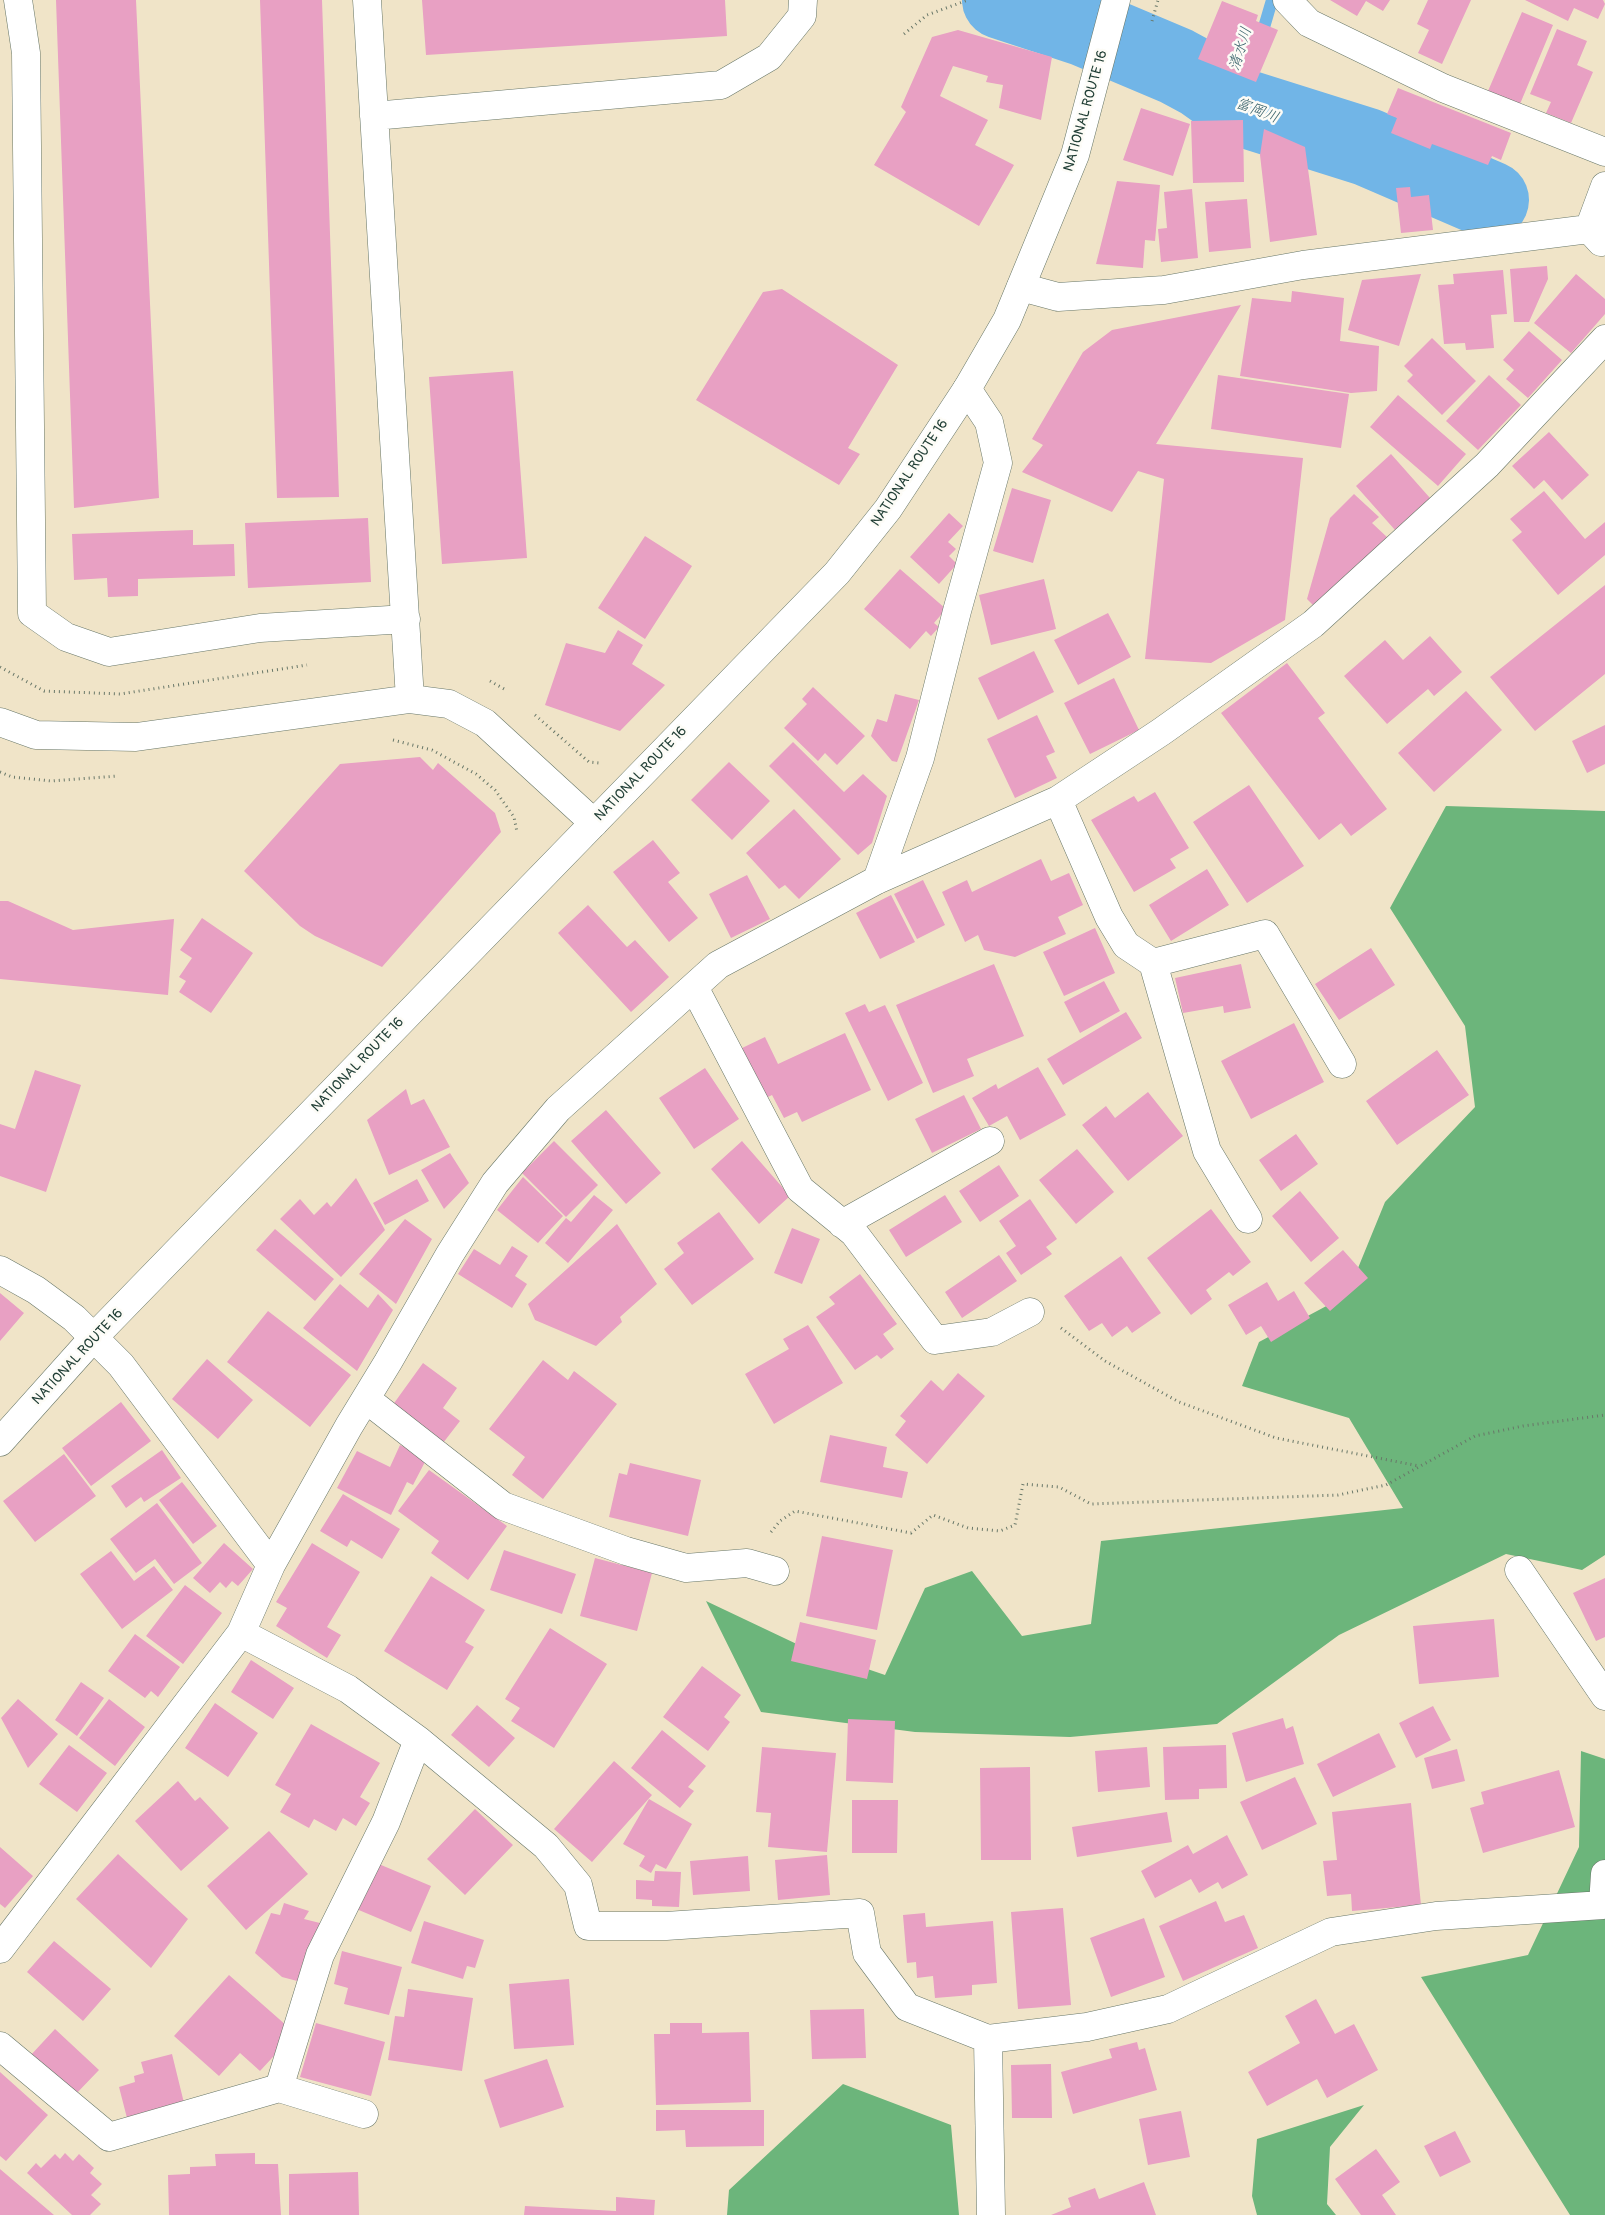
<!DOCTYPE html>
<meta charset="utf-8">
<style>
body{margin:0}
canvas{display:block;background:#f0e4c8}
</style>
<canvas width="1605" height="2215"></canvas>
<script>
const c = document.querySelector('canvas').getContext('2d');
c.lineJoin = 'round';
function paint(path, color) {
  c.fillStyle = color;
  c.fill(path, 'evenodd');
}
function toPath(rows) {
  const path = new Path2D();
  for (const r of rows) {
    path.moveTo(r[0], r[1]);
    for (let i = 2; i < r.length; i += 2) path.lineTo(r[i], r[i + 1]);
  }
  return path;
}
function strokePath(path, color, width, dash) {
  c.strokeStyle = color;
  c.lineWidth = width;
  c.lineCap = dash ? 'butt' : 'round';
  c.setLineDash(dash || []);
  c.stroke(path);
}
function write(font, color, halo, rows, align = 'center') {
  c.font = font + ' Pangolin,"Klee One",sans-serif';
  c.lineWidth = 5;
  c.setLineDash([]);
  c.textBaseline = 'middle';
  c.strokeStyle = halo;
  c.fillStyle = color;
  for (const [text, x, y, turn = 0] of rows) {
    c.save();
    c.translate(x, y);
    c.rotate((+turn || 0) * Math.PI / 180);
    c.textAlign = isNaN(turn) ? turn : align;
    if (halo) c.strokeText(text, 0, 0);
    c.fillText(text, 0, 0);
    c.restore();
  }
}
paint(toPath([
 [1446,806,1605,811,1605,1555,1582,1570,1506,1554,1339,1635,1217,1724,1070,1737,915,1732,761,1712,706,1601,803,1647,885,1675,925,1588,972,1571,1022,1636,1091,1624,1101,1541,1403,1508,1349,1418,1242,1386,1259,1342,1347,1295,1385,1202,1475,1107,1465,1026,1390,908],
 [1581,1751,1605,1759,1605,2215,1570,2215,1421,1977,1528,1955,1579,1847],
 [843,2084,951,2125,959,2215,727,2215,729,2190],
 [1364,2105,1330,2147,1327,2204,1336,2215,1257,2215,1252,2196,1257,2139]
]), '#6cb57b');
strokePath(toPath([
 [1260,41,1272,0],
 [1240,107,1253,65]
]), '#71b5e7', 12);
strokePath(toPath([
 [1001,0,1086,28,1176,66,1202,80,1240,107,1367,147,1490,200]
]), '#71b5e7', 78);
paint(toPath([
 [56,0,136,0,159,498,74,508],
 [260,0,322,0,339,497,277,498],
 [422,0,725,0,727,36,426,55],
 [1330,0,1390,0,1383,11,1366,1,1357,16],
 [1428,0,1471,0,1442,64,1418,53,1429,30,1417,24],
 [1525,0,1603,0,1605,4,1598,19,1574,8,1568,21],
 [1222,1,1258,15,1256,21,1278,30,1256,82,1198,59],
 [1522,12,1553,25,1520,104,1488,91],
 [1557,29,1587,41,1577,65,1593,72,1571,123,1546,113,1551,102,1530,94],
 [958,30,1052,57,1041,120,999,108,1003,85,986,82,988,76,953,66,940,96,988,120,975,145,1014,165,979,226,874,165,906,112,901,107,932,37],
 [1398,88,1511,133,1501,160,1492,156,1488,165,1432,144,1430,149,1391,133,1397,118,1387,114],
 [1141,108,1190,124,1173,176,1123,160],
 [1243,120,1244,182,1193,183,1191,121],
 [1264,129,1305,147,1317,235,1270,242,1260,155],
 [1117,181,1160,185,1155,241,1145,240,1143,268,1096,264],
 [1410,187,1411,197,1429,195,1433,230,1401,233,1396,188],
 [1192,189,1198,258,1161,262,1158,229,1167,228,1164,192],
 [1247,199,1251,248,1209,252,1205,202],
 [1547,266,1548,279,1529,322,1514,322,1510,269],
 [1503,270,1507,314,1491,315,1494,348,1466,350,1465,343,1444,344,1438,285,1454,284,1453,274],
 [1421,274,1399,346,1348,330,1362,280],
 [1576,274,1605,299,1605,314,1571,353,1534,323],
 [782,289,898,365,848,448,860,454,839,485,696,400,763,292],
 [1292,291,1344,298,1340,341,1379,346,1377,391,1351,393,1240,376,1252,298,1291,302],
 [1241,305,1156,444,1303,458,1285,620,1211,663,1145,659,1164,479,1138,471,1112,512,1022,472,1043,445,1032,439,1083,352,1112,330],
 [1529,331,1562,360,1528,398,1506,379,1514,370,1503,360],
 [1432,338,1476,381,1442,415,1407,381,1413,375,1404,366],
 [513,371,527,558,442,564,429,377],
 [1218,375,1349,394,1341,448,1211,429],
 [1489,375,1521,405,1478,450,1446,421],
 [1398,395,1466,454,1438,486,1370,427],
 [1549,432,1589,475,1562,500,1544,480,1534,489,1512,466],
 [1391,454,1430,498,1395,530,1356,486],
 [1012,488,1051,500,1033,563,993,551],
 [1544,491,1585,539,1605,522,1605,555,1558,595,1512,540,1522,532,1510,519],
 [1354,494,1379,517,1372,523,1388,538,1314,606,1307,599,1330,518],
 [949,513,963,526,948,542,956,549,949,556,957,564,939,584,910,557],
 [368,518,371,582,248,588,245,523],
 [193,530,193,545,234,544,235,576,138,579,138,596,108,597,107,578,74,580,72,534],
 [645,536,692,566,645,639,598,608],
 [900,569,946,609,934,623,939,627,931,636,926,631,910,649,864,609],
 [1044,579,1056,629,991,645,979,595],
 [1605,585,1605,674,1535,731,1490,677],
 [1108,613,1131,657,1078,685,1054,640],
 [618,630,643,645,632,664,665,685,620,731,545,705,566,643,605,653],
 [1430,636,1462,672,1434,696,1428,689,1387,724,1344,676,1385,640,1403,660],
 [1034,651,1054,692,998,720,978,678],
 [1287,663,1325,713,1318,718,1387,809,1351,836,1341,823,1319,840,1221,713],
 [1114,678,1139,730,1090,754,1064,703],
 [813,687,865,736,837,765,825,753,818,761,784,728,807,704,802,699],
 [1466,691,1502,730,1434,792,1398,753],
 [895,694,919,700,897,762,892,761,871,736,877,719,887,722],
 [1037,715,1055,752,1046,756,1057,778,1015,798,987,739],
 [1605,725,1605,764,1587,773,1572,741],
 [793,742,844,792,863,774,887,796,872,843,858,855,769,766],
 [420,757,433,770,438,763,495,813,501,832,382,967,315,936,300,926,244,871,340,764],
 [729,762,770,801,732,840,691,800],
 [1249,785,1304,866,1247,903,1193,822],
 [1155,792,1189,848,1170,859,1176,868,1134,892,1091,820,1134,796,1138,802],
 [794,809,841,859,799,899,785,885,779,889,746,853],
 [653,840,680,873,668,882,698,918,669,942,613,872],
 [1041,859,1051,881,1069,873,1083,905,1058,917,1066,934,1015,957,984,950,978,935,965,942,942,892,967,880,972,892],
 [1207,869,1229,905,1171,941,1149,905],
 [747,875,770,919,731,938,709,894],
 [923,880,945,925,917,939,894,894],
 [891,895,915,942,880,959,856,913],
 [0,901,8,901,73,930,174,919,168,995,0,979],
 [588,905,627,947,635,940,669,977,631,1012,558,933],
 [202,918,253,953,211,1013,179,992,186,981,179,977,192,958,180,950],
 [1095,928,1115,973,1064,996,1043,952],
 [1371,948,1395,985,1339,1020,1315,984],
 [994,964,1024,1036,967,1059,974,1076,933,1093,896,1005],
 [1241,964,1251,1008,1224,1013,1223,1006,1183,1013,1175,978],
 [1104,981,1120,1011,1080,1033,1064,1002],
 [865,1004,869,1012,885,1005,923,1083,888,1101,845,1013],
 [1126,1012,1142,1038,1063,1085,1047,1059],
 [1294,1023,1324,1082,1251,1119,1221,1061],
 [845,1033,871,1090,802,1122,797,1112,784,1118,772,1095,764,1099,740,1049,765,1037,778,1064],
 [1437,1050,1469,1095,1397,1145,1366,1101],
 [1038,1067,1066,1115,1020,1140,1007,1116,989,1126,972,1098,996,1084,998,1089],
 [705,1068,739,1119,694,1149,659,1098],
 [35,1070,81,1085,46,1192,0,1176,0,1124,15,1129],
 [406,1089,411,1105,424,1099,450,1147,389,1175,367,1120],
 [1148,1092,1183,1136,1128,1181,1082,1125,1106,1106,1115,1118],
 [964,1095,981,1129,932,1153,915,1119],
 [606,1110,661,1173,626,1204,571,1141],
 [1296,1134,1318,1164,1281,1191,1259,1160],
 [554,1141,598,1185,566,1217,522,1173],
 [742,1141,790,1196,759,1224,711,1169],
 [1077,1149,1114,1192,1076,1224,1039,1180],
 [450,1153,469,1183,444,1209,421,1170],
 [999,1165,1019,1196,980,1222,959,1191],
 [523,1177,563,1216,538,1243,497,1210],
 [356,1178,385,1230,341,1277,280,1219,300,1199,314,1215,327,1202,331,1207],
 [417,1179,429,1201,385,1225,373,1203],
 [1300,1191,1339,1238,1311,1262,1272,1216],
 [594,1195,613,1210,568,1263,545,1243,566,1218,571,1222],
 [945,1195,962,1222,906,1257,889,1230],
 [1030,1199,1057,1239,1046,1247,1052,1254,1021,1275,1006,1253,1016,1246,999,1221],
 [1211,1209,1251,1262,1233,1276,1229,1272,1206,1290,1212,1299,1191,1315,1147,1258],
 [719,1212,754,1259,692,1305,664,1269,684,1253,677,1243],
 [405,1219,432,1239,396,1304,359,1274],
 [617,1224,657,1284,620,1317,622,1322,596,1346,535,1320,528,1304],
 [792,1228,820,1239,802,1284,774,1273],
 [275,1229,334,1279,315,1301,256,1250],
 [512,1246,528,1256,515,1276,527,1284,512,1308,458,1274,474,1249,500,1265],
 [1343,1250,1368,1278,1330,1311,1304,1283],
 [999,1255,1017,1281,962,1318,945,1292],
 [1121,1256,1161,1313,1132,1333,1127,1326,1112,1337,1102,1323,1089,1331,1064,1296],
 [860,1274,897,1324,883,1334,894,1349,881,1359,877,1355,855,1370,816,1317,835,1304,829,1297],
 [1267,1282,1278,1301,1294,1291,1310,1318,1271,1342,1261,1326,1246,1335,1228,1305],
 [340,1284,368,1308,378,1294,393,1310,357,1371,303,1328],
 [0,1293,24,1313,0,1341],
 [268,1311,351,1375,310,1427,227,1362],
 [808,1325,843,1383,774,1424,745,1374,789,1349,783,1339],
 [207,1359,253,1400,218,1439,172,1399],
 [543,1360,568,1380,574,1371,617,1404,543,1499,512,1475,525,1457,489,1429],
 [423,1363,457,1388,443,1408,460,1421,443,1443,392,1406],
 [958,1373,985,1396,927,1464,895,1435,906,1421,900,1416,931,1380,943,1391],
 [121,1402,151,1441,91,1486,62,1448],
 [830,1435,887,1447,883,1467,908,1472,902,1498,820,1482],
 [400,1445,427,1458,413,1485,407,1482,391,1515,337,1488,357,1451,390,1467],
 [162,1450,181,1478,144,1502,141,1497,126,1508,111,1486],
 [64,1454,96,1496,35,1542,3,1501],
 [630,1463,701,1480,688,1536,609,1517,619,1473,627,1475],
 [429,1470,507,1526,468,1580,431,1553,439,1541,398,1511],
 [182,1482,217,1526,193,1544,159,1500],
 [343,1494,400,1529,382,1559,351,1540,347,1547,320,1531],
 [157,1503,202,1563,174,1584,155,1559,136,1573,110,1539],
 [822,1536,893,1550,877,1630,806,1616],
 [224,1543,253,1569,238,1586,232,1581,226,1588,220,1582,210,1593,193,1578],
 [312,1543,360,1572,327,1627,341,1635,327,1658,276,1626,287,1608,276,1602],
 [504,1550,576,1574,562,1614,490,1590],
 [111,1551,134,1581,154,1566,173,1590,122,1629,80,1574],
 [595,1558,652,1573,637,1631,580,1616],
 [431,1576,485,1610,465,1642,474,1647,447,1690,384,1651],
 [1605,1578,1605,1637,1596,1641,1573,1593],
 [185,1585,222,1613,183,1664,146,1636],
 [1494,1619,1499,1677,1419,1684,1413,1626],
 [800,1622,876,1640,867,1679,791,1661],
 [550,1628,607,1664,554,1748,511,1721,520,1708,505,1699],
 [135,1634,180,1667,158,1697,151,1691,145,1698,108,1671],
 [251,1660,294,1688,273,1719,231,1692],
 [702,1666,741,1695,724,1717,730,1722,708,1751,663,1717],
 [81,1682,104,1698,77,1736,55,1720],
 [18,1699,58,1734,28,1768,1,1718],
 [109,1699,145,1727,115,1766,79,1738],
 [215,1703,258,1733,228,1777,185,1748],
 [477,1705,515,1738,489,1767,451,1735],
 [1433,1706,1451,1740,1416,1758,1399,1723],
 [1283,1718,1286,1729,1293,1726,1304,1764,1246,1782,1232,1733],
 [848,1719,895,1721,893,1783,846,1781],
 [311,1724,380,1763,360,1797,370,1803,356,1826,343,1818,336,1831,314,1819,309,1828,280,1812,291,1794,275,1785],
 [662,1730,706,1766,688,1787,694,1791,680,1808,631,1768],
 [1379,1733,1396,1767,1333,1797,1317,1764],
 [69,1745,107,1773,77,1812,39,1784],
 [1226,1745,1227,1788,1199,1789,1199,1799,1165,1800,1163,1747],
 [762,1747,836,1753,827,1852,768,1847,771,1813,756,1812],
 [1147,1747,1150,1787,1098,1792,1095,1751],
 [1457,1749,1465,1781,1432,1789,1424,1758],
 [614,1761,652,1795,592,1862,554,1829],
 [1030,1767,1031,1860,981,1860,980,1768],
 [1559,1770,1575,1827,1483,1853,1470,1808,1484,1804,1481,1792],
 [1295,1777,1317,1824,1262,1850,1240,1802],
 [178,1781,195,1801,200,1797,229,1828,181,1871,135,1821],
 [649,1799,692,1824,666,1869,656,1864,651,1873,639,1866,645,1856,623,1844],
 [852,1800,898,1800,897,1853,852,1853],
 [1411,1803,1421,1905,1352,1911,1351,1894,1327,1896,1323,1861,1337,1860,1332,1812],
 [475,1809,513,1845,465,1895,427,1859],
 [1167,1812,1172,1842,1077,1857,1072,1827],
 [269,1831,308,1874,246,1930,207,1886],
 [1227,1835,1248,1875,1222,1889,1218,1882,1199,1893,1191,1879,1155,1898,1141,1871,1188,1845,1193,1854],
 [0,1847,33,1876,5,1908,0,1904],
 [118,1854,188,1919,151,1968,76,1899],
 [827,1855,830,1895,778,1900,775,1860],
 [748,1856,750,1891,693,1895,690,1861],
 [374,1862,431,1886,411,1932,354,1908],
 [655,1871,681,1872,679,1907,652,1906,652,1900,636,1899,636,1880,654,1881],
 [1216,1901,1225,1922,1244,1915,1258,1948,1183,1981,1159,1926],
 [284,1903,309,1911,304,1919,324,1924,301,1982,282,1977,255,1953,271,1913,280,1915],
 [1063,1908,1071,2005,1018,2009,1011,1912],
 [925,1913,926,1927,993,1921,997,1983,972,1985,972,1995,935,1998,933,1976,917,1978,916,1962,907,1963,903,1915],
 [1144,1918,1165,1977,1111,1997,1090,1938],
 [424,1921,484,1940,475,1968,467,1966,463,1979,411,1963],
 [54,1941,111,1989,83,2021,27,1972],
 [342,1951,402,1967,389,2015,344,2004,348,1988,334,1984],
 [229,1975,295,2033,260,2071,240,2053,219,2076,174,2036],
 [569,1979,574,2045,514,2049,509,1984],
 [408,1989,473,1998,462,2071,388,2060,395,2016,404,2017],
 [1316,1999,1335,2034,1354,2024,1378,2070,1327,2098,1317,2079,1267,2106,1248,2072,1300,2043,1285,2016],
 [864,2009,866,2058,812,2059,810,2010],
 [316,2023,385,2042,371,2096,300,2077],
 [670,2023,702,2023,702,2033,749,2032,751,2102,656,2105,654,2034,670,2034],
 [55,2029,99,2070,74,2096,30,2056],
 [1137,2042,1139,2050,1145,2048,1157,2090,1073,2114,1061,2072,1112,2058,1109,2049],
 [172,2054,184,2103,127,2118,119,2087,135,2082,134,2076,144,2073,141,2062],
 [547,2059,564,2107,500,2128,484,2080],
 [1051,2064,1052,2118,1012,2118,1011,2065],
 [0,2072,48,2115,6,2161,0,2156],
 [656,2110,764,2110,764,2146,686,2147,685,2130,656,2131],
 [1181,2111,1190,2157,1148,2165,1139,2119],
 [1455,2131,1471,2162,1440,2177,1424,2146],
 [1376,2149,1400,2182,1382,2195,1396,2215,1361,2215,1335,2179],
 [65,2153,73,2161,79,2154,94,2168,90,2173,102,2184,91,2195,101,2204,90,2215,72,2215,27,2173,36,2163,41,2168,55,2154,60,2159],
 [255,2153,255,2164,278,2164,281,2215,169,2215,168,2175,190,2174,190,2167,216,2166,215,2154],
 [0,2169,54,2215,0,2215],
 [358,2172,359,2215,289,2215,289,2174],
 [1144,2182,1156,2215,1051,2215,1071,2207,1068,2198,1095,2188,1099,2199],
 [616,2197,655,2200,654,2215,524,2215,525,2206,616,2211]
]), '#e8a0c3');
const minor = toPath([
 [18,0,26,53,32,613,66,637,109,652,260,628,406,619],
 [367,0,410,699],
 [1287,0,1309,23,1443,88,1605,152],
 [374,116,721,85,769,57,802,16,803,0],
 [1601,242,1589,229,1605,186],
 [1021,287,1058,297,1164,290,1303,265,1589,229,1605,230],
 [0,722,36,735,136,737,410,699,449,704,485,723,594,823],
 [1058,800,1109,917,1126,945,1153,963,1265,934,1342,1064],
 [877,880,920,758,957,611,998,463,989,422,967,389],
 [1153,963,1207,1151,1248,1219],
 [694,987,800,1189,854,1233,935,1340,992,1332,1030,1312],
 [842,1224,990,1141],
 [0,1270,36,1290,74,1318,121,1365,271,1565],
 [366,1399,503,1506,626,1551,686,1568,747,1563,775,1571],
 [1519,1570,1605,1696],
 [241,1633,348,1689,418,1740,546,1846,578,1885,588,1926,666,1926,860,1913,867,1953,907,2007,988,2039,1087,2027,1168,2009,1331,1932,1436,1916,1603,1905,1605,1874],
 [0,1949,241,1633,271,1565,349,1426,388,1362,450,1254,495,1183,558,1109,718,965,877,880,1058,800,1161,732,1313,624,1487,465,1605,339],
 [988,2039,991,2215],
 [0,2046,109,2137,279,2088,364,2114],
 [279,2088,320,1955,386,1822,418,1740]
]);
const highway = toPath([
 [0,1442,94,1337,837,573,888,509,967,389,1007,320,1075,155,1116,0]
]);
strokePath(minor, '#687768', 29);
strokePath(highway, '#687768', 29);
strokePath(toPath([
 [1152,21,1158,0],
 [904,34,927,15,968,0],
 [0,667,44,691,120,694,307,665],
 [490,681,506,690],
 [535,715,589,762,599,763],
 [393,740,432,750,476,774,495,790,514,817,517,832],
 [0,772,12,777,51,781,118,776],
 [1061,1328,1105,1361,1179,1402,1276,1438,1419,1466],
 [771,1532,780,1521,795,1511,911,1533,933,1515,968,1528,1000,1531,1015,1525,1023,1484,1059,1487,1091,1504,1338,1495,1386,1485,1475,1436,1523,1426,1605,1415]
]), '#687768', 3, [1, 4]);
strokePath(minor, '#fff', 28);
strokePath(highway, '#fff', 28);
write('14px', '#1f3d34', '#fdfcf7', [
 ["NATIONAL ROUTE 16",1086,111,-74],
 ["NATIONAL ROUTE 16",910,473,-56],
 ["NATIONAL ROUTE 16",641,774,-46],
 ["NATIONAL ROUTE 16",358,1065,-46],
 ["NATIONAL ROUTE 16",78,1357,-47]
]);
write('italic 15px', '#38616a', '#fdfcf7', [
 ["清水川",1241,49,-73],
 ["富岡川",1257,111,21]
]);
</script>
